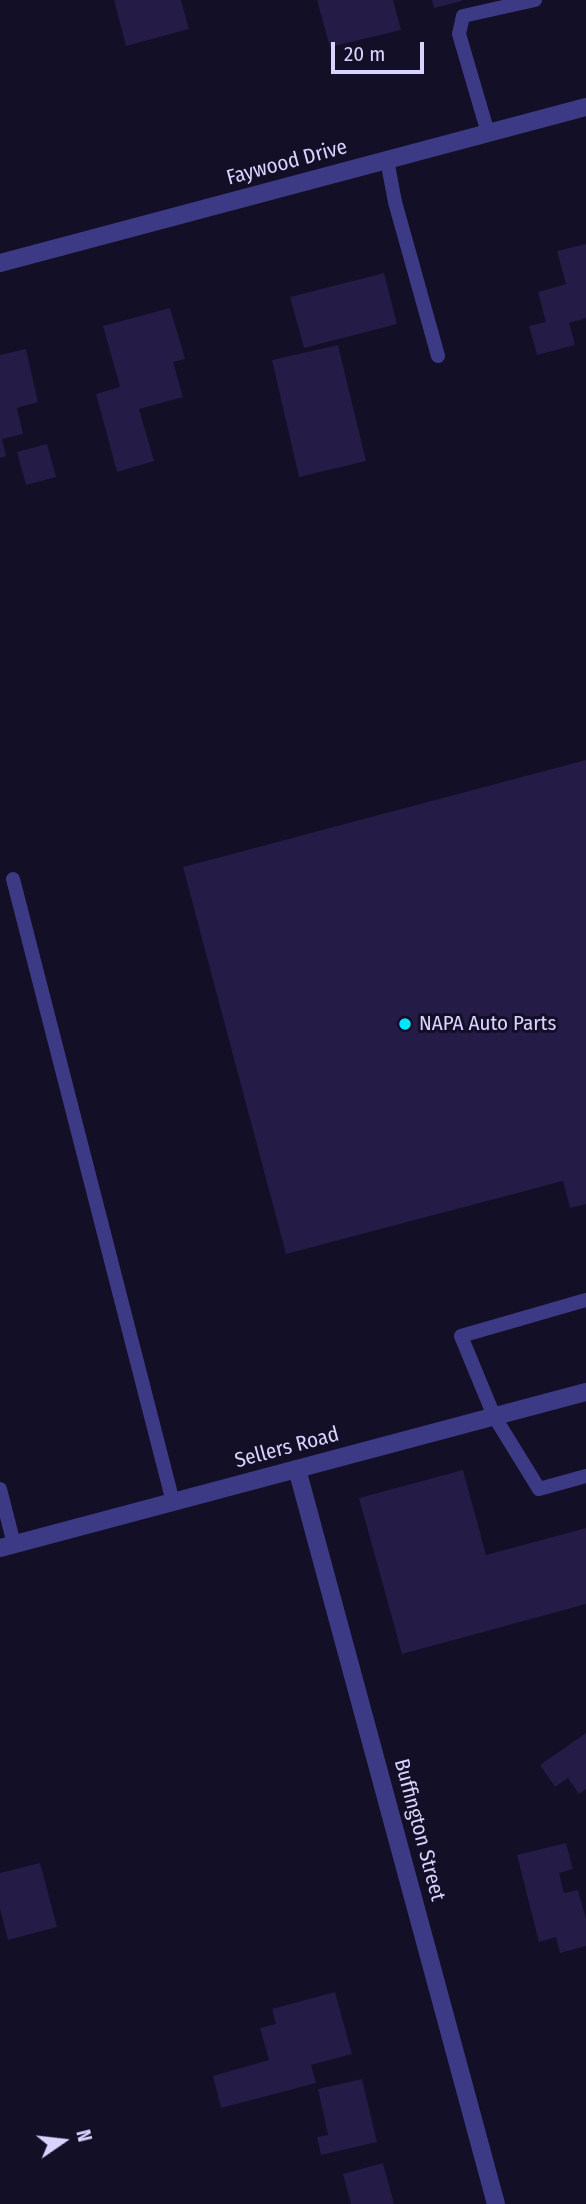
<!DOCTYPE html>
<style>
body{margin:0}
#map{position:relative;width:586px;height:2204px;overflow:hidden;background:#130f26;font-family:"Fira Sans Condensed",sans-serif}
canvas{display:block}
.north{position:absolute;left:28px;top:2106px;width:70px;height:70px;-webkit-text-stroke:5px #130f26;paint-order:stroke;rotate:76deg;font-size:19px;font-weight:700;line-height:28px;text-align:center;color:#d9d4ff}
.north::after{content:'';display:block;margin:auto;width:24px;height:32px;background:#d9d4ff;clip-path:polygon(50% 0,100% 100%,50% 72%,0 100%)}
.scale{position:absolute;left:331px;top:42px;width:93px;height:32px;box-sizing:border-box;border:4px solid #d9d4ff;border-top:0;padding-left:9px;font-size:21px;line-height:24px;white-space:nowrap;color:#d9d4ff;-webkit-text-stroke:5px #130f26;paint-order:stroke}
</style>
<div id="map">
<canvas width="586" height="2204"></canvas>
<div class="north">N</div>
<div class="scale">20 m</div>
</div>
<script>
const c = document.querySelector('canvas').getContext('2d');
c.lineJoin = 'round';
function paint(path, color) {
  c.fillStyle = color;
  c.fill(path, 'evenodd');
}
function toPath(rows) {
  const path = new Path2D();
  for (const r of rows) {
    path.moveTo(r[0], r[1]);
    for (let i = 2; i < r.length; i += 2) path.lineTo(r[i], r[i + 1]);
  }
  return path;
}
function strokePath(path, color, width, dash) {
  c.strokeStyle = color;
  c.lineWidth = width;
  c.lineCap = dash ? 'butt' : 'round';
  c.setLineDash(dash || []);
  c.stroke(path);
}
function write(font, color, halo, rows, align = 'center') {
  c.font = font + ' "Fira Sans Condensed",sans-serif';
  c.lineWidth = 6;
  c.setLineDash([]);
  c.textBaseline = 'middle';
  c.strokeStyle = halo;
  c.fillStyle = color;
  for (const [text, x, y, turn = 0] of rows) {
    c.save();
    c.translate(x, y);
    c.rotate((+turn || 0) * Math.PI / 180);
    c.textAlign = isNaN(turn) ? turn : align;
    if (halo) c.strokeText(text, 0, 0);
    c.fillText(text, 0, 0);
    c.restore();
  }
}
paint(toPath([
 [114,0,181,0,189,29,126,46],
 [317,0,393,0,401,30,330,47],
 [432,0,461,0,462,1,434,8],
 [586,244,586,318,569,323,575,345,537,355,529,326,546,322,538,292,566,284,557,251],
 [384,273,397,324,304,348,290,297],
 [170,308,185,359,173,362,183,397,139,409,154,461,117,472,96,394,120,387,103,326],
 [338,345,366,461,299,477,272,360],
 [26,349,38,402,17,408,23,434,2,439,6,456,0,458,0,355],
 [47,444,56,477,26,485,17,452],
 [586,760,586,1204,570,1208,563,1181,286,1254,183,867],
 [463,1470,486,1555,586,1528,586,1604,402,1654,359,1498],
 [586,1733,586,1789,579,1794,568,1778,555,1787,540,1765],
 [566,1843,573,1869,559,1873,564,1893,578,1890,586,1919,586,1946,560,1953,556,1937,539,1942,517,1855],
 [40,1863,57,1927,8,1940,0,1909,0,1873],
 [335,1992,352,2054,311,2065,316,2083,221,2108,213,2076,269,2060,260,2028,276,2024,272,2009],
 [362,2079,377,2142,321,2155,317,2137,328,2135,318,2089],
 [383,2163,394,2204,351,2204,343,2174]
]), '#241b47');
strokePath(toPath([
 [488,133,459,34,463,16,535,0],
 [387,160,395,202,438,356],
 [13,879,173,1502],
 [586,1300,461,1336,494,1416,539,1489,586,1476],
 [0,1489,14,1544]
]), '#3d3a85', 14);
strokePath(toPath([
 [0,263,586,107],
 [297,1469,496,2204]
]), '#3d3a85', 18);
strokePath(toPath([
 [0,1548,586,1392]
]), '#3d3a85', 18);
for (const [x, y, r, color] of [
 [405,1024,7,"#00e5ff"]
]) {
  const dot = new Path2D();
  dot.arc(x, y, r, 0, 2 * Math.PI);
  c.fillStyle = color;
  c.fill(dot);
  strokePath(dot, '#130f26', 2.5);
}
write('21px', '#d9d4ff', '#130f26', [
 ["Faywood Drive",287,163,-15],
 ["Sellers Road",287,1448,-15],
 ["Buffington Street",419,1830,75]
]);
write('21px', '#d9d4ff', '#130f26', [
 ["NAPA Auto Parts",419,1024]
], 'left');
</script>
